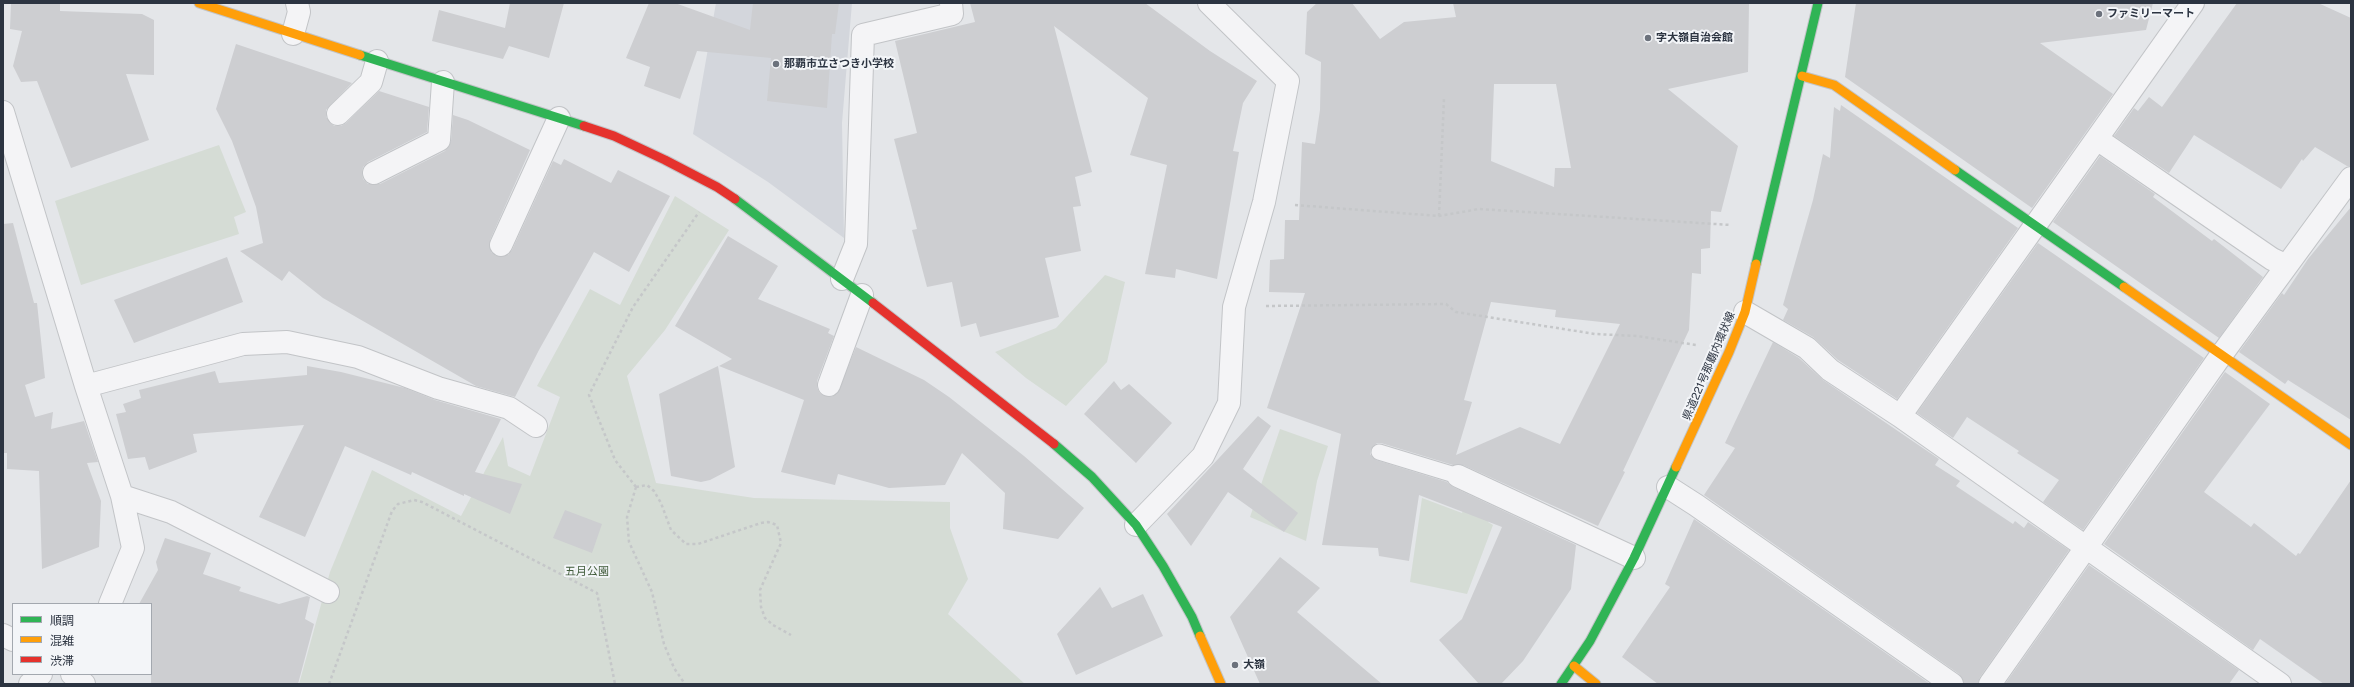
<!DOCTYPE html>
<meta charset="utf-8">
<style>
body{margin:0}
#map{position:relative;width:2354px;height:687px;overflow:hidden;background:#e4e6e9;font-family:"Public Sans","Noto Sans JP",sans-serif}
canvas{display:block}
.frame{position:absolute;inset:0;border:4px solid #2c3441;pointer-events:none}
.legend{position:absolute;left:12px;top:603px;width:140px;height:72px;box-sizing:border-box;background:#f3f5f8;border:1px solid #a3a8af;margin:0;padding:5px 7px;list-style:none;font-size:12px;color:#2c3441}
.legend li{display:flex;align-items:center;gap:8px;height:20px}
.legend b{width:20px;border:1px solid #a3a8af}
</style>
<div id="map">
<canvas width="2354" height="687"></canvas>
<div class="frame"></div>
<ul class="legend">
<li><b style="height:5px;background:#30b455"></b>順調</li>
<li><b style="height:5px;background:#ff9f0a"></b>混雑</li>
<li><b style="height:5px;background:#e5322d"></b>渋滞</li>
</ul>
</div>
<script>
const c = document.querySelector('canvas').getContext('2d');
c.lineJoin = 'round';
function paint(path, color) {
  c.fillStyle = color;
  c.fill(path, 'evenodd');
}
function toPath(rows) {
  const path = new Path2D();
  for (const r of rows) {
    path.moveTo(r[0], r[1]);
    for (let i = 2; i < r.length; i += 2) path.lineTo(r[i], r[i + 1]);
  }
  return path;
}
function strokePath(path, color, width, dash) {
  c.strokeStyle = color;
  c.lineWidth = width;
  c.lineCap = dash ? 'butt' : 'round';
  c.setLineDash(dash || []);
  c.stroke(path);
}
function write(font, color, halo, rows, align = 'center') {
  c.font = font + ' "Public Sans","Noto Sans JP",sans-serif';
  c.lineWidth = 4;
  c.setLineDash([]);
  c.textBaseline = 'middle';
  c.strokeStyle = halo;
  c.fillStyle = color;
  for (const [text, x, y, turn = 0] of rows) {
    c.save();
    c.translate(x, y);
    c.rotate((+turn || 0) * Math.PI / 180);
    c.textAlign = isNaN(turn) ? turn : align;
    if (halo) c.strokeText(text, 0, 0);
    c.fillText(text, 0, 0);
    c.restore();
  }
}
paint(toPath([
 [716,3,852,3,842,123,844,238,768,182,693,134]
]), '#d3d6dc');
paint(toPath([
 [219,145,246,212,234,217,239,234,81,285,55,201],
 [675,196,729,230,665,330,627,376,656,483,754,498,950,502,950,528,968,579,948,614,1025,684,299,684,330,572,372,470,461,516,503,437,508,466,530,476,560,397,537,386,590,289,620,305],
 [1105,275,1125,282,1107,362,1066,406,1026,378,995,352,1056,328],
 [1280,429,1328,446,1317,481,1306,541,1250,517],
 [1422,498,1462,513,1467,499,1494,511,1488,522,1493,525,1467,594,1410,582]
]), '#d5dcd5');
paint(toPath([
 [11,3,60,3,60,11,142,14,154,20,154,75,126,74,149,140,71,168,37,81,21,82,13,66,22,31,10,29],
 [510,3,564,3,549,58,509,46,503,59,432,41,439,10,505,28],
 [649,3,675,3,750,30,753,3,839,3,835,34,832,34,827,108,767,101,771,58,697,51,680,99,644,86,650,67,626,58],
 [970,3,1145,3,1210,51,1257,81,1243,103,1233,151,1239,152,1217,279,1176,269,1175,278,1145,274,1167,165,1130,155,1148,98,1054,26,1092,172,1075,177,1081,206,1073,207,1081,251,1045,258,1059,317,980,337,976,323,961,327,952,282,927,287,912,230,917,229,894,139,917,133,895,41,975,22],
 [1317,3,1352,3,1380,39,1404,22,1456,17,1453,3,1749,3,1748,72,1668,89,1738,146,1721,212,1711,211,1710,248,1701,249,1701,274,1692,273,1689,330,1623,471,1625,472,1598,526,1463,465,1453,465,1381,443,1377,443,1371,449,1370,454,1376,460,1447,482,1453,487,1576,545,1571,589,1523,661,1501,684,1479,684,1439,640,1462,619,1502,527,1419,495,1409,561,1379,556,1378,548,1322,545,1341,434,1267,408,1305,293,1269,292,1270,260,1284,259,1285,220,1299,220,1302,142,1315,144,1320,110,1321,62,1305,54,1307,12],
 [1494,84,1556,84,1571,168,1555,168,1554,187,1491,161],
 [1491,302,1556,310,1555,317,1620,324,1560,444,1520,427,1456,455,1472,402,1464,400],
 [1856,3,2153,3,2146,30,2040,43,2113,94,2032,208,1845,77],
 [2237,3,2318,3,2351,18,2351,166,2347,166,2315,147,2303,161,2302,159,2281,189,2194,135,2169,173,2114,136,2134,108,2138,111,2149,97,2162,107],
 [236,44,352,83,326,110,326,117,334,126,341,126,346,123,379,91,429,107,427,132,368,162,363,167,362,173,363,179,368,184,380,184,445,151,451,141,453,115,468,120,530,150,490,240,491,252,496,256,508,255,512,250,553,161,561,165,564,159,611,183,618,170,670,196,629,272,594,252,539,350,515,397,476,386,323,298,289,271,282,281,240,251,263,243,256,207,232,141,216,109],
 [1841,105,2018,228,1897,399,1838,360,1813,337,1783,320,1788,309,1783,305,1813,200,1823,154,1830,158,1834,107,1840,111],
 [2100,156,2155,194,2153,197,2212,241,2214,239,2263,277,2219,338,2053,222],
 [2351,207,2351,420,2288,380,2285,384,2239,352,2282,293,2284,295,2308,259],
 [13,223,34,303,37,303,45,378,25,385,35,417,53,412,51,429,84,421,98,462,87,463,101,501,99,547,42,569,39,471,7,469,7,453,3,453,3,224],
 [728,236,778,266,758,299,830,329,828,333,834,336,817,381,817,388,820,393,831,397,837,394,856,347,924,380,949,397,1024,456,1084,508,1058,539,1003,529,1005,493,962,453,945,485,889,488,838,474,835,485,781,472,804,400,719,366,732,359,675,326],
 [2038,243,2204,358,2083,530,2043,502,2059,480,2017,453,2019,451,1967,417,1953,438,1917,413],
 [227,257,243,302,134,343,114,300],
 [1773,342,1799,358,1823,380,1939,459,1935,465,1960,481,1956,486,2013,524,2015,521,2024,528,2028,522,2069,550,1980,677,1978,684,1964,684,1959,674,1704,495,1735,448,1725,443],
 [307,366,341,372,405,388,435,400,501,419,475,472,522,484,510,514,464,494,464,496,412,472,411,475,345,446,305,537,259,517,304,425,193,434,197,452,149,470,145,457,128,459,116,414,126,412,123,404,141,398,139,390,215,371,219,383,307,375],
 [718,366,735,467,710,480,701,482,671,476,659,394],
 [2225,372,2270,404,2204,492,2251,527,2254,523,2296,556,2298,553,2300,554,2351,480,2351,684,2324,684,2260,639,2253,650,2104,544],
 [1114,381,1121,390,1129,384,1172,423,1136,463,1084,414],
 [1258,416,1271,426,1243,469,1298,513,1284,532,1228,492,1191,546,1167,514],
 [565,510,602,524,592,553,553,538],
 [1694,519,1930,684,1658,684,1622,657,1670,587,1665,584],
 [165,538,211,553,203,574,241,587,239,591,279,604,307,596,310,597,305,619,314,624,298,684,151,684,151,604,139,604,158,570,156,562],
 [1280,557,1320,588,1297,612,1382,684,1260,684,1230,617],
 [2089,565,2239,670,2229,684,2005,684],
 [1100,587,1112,608,1143,594,1163,636,1076,675,1057,634]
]), '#cdced1');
const lane = toPath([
 [1379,452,1458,476]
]);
const street = toPath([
 [293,34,299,12,297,3],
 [3,112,86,386,122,496,133,548,110,604],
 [338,114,371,82,377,61],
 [2097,139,2272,259,2285,265],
 [374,173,439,140,443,82],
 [501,245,559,118],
 [842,279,856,244,863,35,952,14,951,3],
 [1745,312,1807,348,1830,370,1900,416,2280,684],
 [829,385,862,295],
 [86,386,243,344,287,342,358,357,438,388,509,408,536,426],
 [1900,416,2193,3],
 [1458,476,1634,558],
 [1668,487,1696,505,1952,684],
 [122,496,171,512,328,592],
 [1136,525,1203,456,1229,403,1234,307,1264,202,1288,81,1209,3],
 [3,635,13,640],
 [72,674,84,684],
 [30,684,41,674],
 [1990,684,2222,354,2351,178]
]);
const fast = toPath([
 [360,55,584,126],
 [1955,170,2124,287],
 [735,199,873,303],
 [1756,264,1818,3],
 [1054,444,1092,477,1136,525,1163,566,1192,617,1200,636],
 [1561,684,1590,641,1634,558,1676,467]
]);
const slow = toPath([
 [199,3,360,55],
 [1802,76,1834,85,1955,170],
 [2124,287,2351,445],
 [1676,467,1729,352,1745,312,1756,264],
 [1200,636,1221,684],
 [1574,666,1596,684]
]);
const jam = toPath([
 [584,126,614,136,665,160,717,187,735,199],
 [873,303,1054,444]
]);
strokePath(lane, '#c2c4c7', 17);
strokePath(street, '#c2c4c7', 24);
strokePath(fast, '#c2c4c7', 11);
strokePath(slow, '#c2c4c7', 11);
strokePath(jam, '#c2c4c7', 11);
strokePath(toPath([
 [1295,205,1439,216,1479,209,1731,225],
 [1439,216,1444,98],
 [1266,306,1446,304,1456,312,1595,334,1637,336,1696,345],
 [636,487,615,460,589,395,633,307,699,212],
 [636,487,647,485,654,491,661,503,671,530,686,544,698,544,761,523,768,522,777,525,781,543,760,590,761,607,765,618,773,625,791,635],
 [636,487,627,517,629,542,652,592,664,644,674,668,685,684],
 [329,684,392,511,398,504,414,500,422,502,597,593,615,684]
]), '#c5c7c9', 2.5, [3, 3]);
strokePath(lane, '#f4f4f6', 15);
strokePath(street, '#f4f4f6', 22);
strokePath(fast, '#30b455', 9);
strokePath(slow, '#ff9f0a', 9);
strokePath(jam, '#e5322d', 9);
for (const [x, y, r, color] of [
 [2099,14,4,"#6c727c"],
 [1648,38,4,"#6c727c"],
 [776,64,4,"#6c727c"],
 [1235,665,4,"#6c727c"]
]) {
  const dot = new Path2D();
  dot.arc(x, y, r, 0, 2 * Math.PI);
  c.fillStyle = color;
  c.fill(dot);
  strokePath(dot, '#f3f5f8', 1.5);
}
write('bold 11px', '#2c3441', '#f3f5f8', [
 ["ファミリーマート",2107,14],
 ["字大嶺自治会館",1656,38],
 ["那覇市立さつき小学校",784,64],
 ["大嶺",1243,665]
], 'left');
write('11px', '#2c3441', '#f3f5f8', [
 ["県道221号那覇内環状線",1709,366,-67]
]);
write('11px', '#415c3b', '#f3f5f8', [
 ["五月公園",587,572]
]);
</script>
